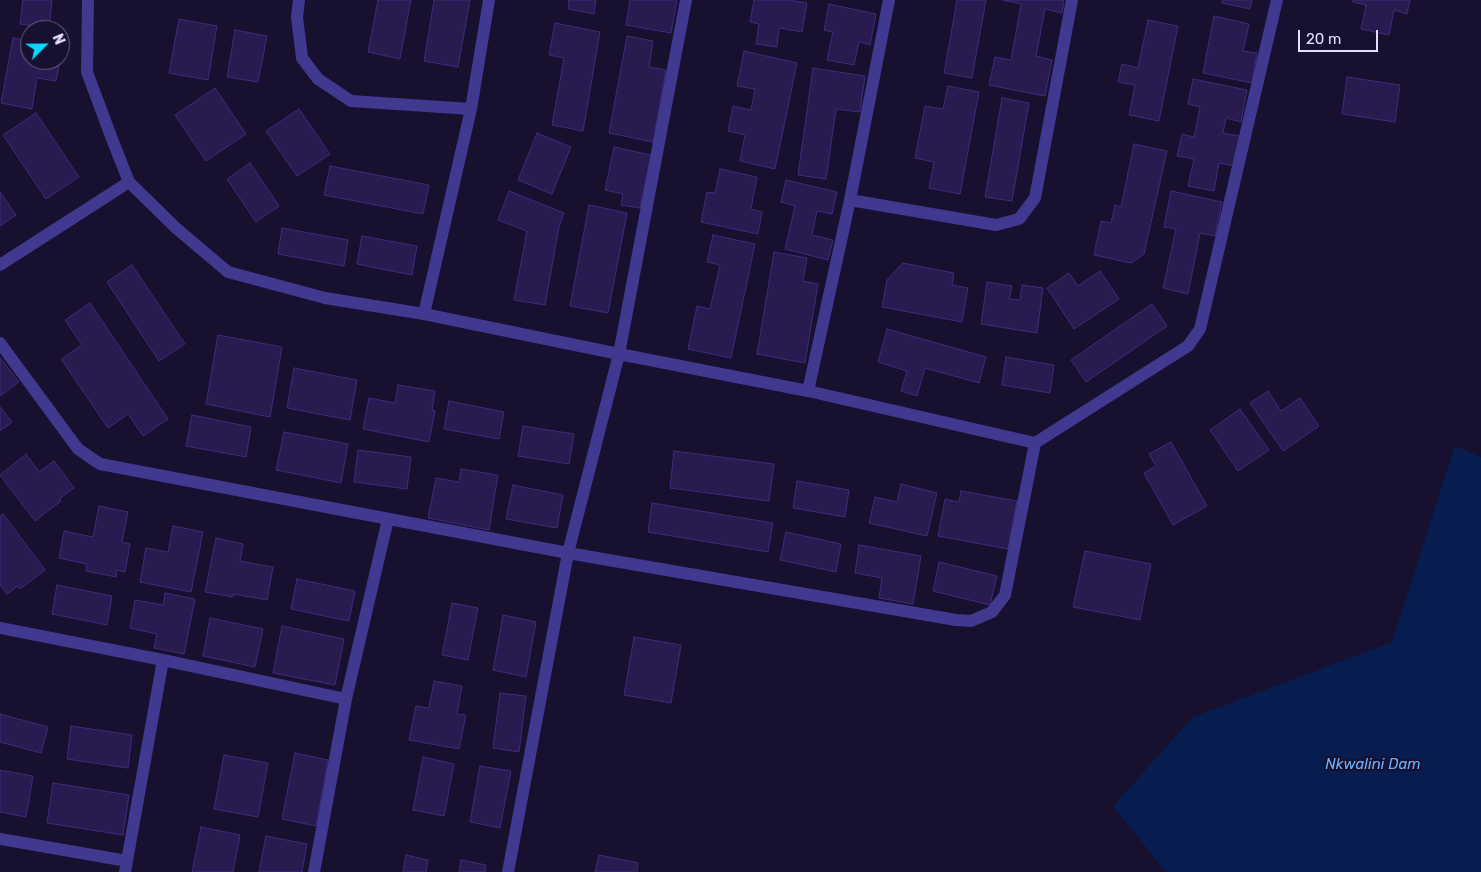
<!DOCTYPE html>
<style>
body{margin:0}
#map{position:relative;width:1481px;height:872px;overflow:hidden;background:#17102e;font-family:Rubik,sans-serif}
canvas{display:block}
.north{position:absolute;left:20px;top:20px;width:50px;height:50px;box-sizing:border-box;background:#17102e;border:1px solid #696282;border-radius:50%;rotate:67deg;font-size:14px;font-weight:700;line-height:20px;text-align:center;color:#e3ddff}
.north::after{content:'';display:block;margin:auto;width:18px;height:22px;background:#09d6ff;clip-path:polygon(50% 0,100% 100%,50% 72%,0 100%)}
.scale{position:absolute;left:1298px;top:30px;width:80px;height:22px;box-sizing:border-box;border:2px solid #e3ddff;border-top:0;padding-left:6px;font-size:15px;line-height:18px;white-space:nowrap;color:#e3ddff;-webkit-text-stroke:4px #17102e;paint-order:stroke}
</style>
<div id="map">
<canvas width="1481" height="872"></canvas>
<div class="north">N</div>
<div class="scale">20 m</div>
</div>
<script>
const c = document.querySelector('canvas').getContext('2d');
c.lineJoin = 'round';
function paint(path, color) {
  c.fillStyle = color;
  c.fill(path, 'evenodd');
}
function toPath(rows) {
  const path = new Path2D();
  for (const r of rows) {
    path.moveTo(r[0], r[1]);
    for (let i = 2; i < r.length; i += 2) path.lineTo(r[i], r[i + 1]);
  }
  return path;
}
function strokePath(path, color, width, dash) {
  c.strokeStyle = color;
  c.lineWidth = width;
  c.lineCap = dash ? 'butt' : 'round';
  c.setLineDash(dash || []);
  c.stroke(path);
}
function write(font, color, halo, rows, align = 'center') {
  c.font = font + ' Rubik,sans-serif';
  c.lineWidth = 4.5;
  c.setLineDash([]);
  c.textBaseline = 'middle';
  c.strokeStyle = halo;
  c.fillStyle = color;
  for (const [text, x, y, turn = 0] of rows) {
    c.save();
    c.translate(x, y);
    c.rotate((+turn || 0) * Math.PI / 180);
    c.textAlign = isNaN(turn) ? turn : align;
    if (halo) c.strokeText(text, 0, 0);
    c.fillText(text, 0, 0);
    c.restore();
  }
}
paint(toPath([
 [1455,446,1481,457,1481,872,1166,872,1113,806,1193,717,1392,642]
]), '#071d50');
const building = toPath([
 [23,0,52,0,49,28,20,24,23,0],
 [378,0,411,0,400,59,368,52,378,0],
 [434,0,470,0,458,67,424,61,434,0],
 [569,0,596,0,594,14,568,9,569,0],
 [630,0,677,0,671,33,626,25,630,0],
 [754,0,788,0,807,3,802,32,779,28,777,47,756,44,759,24,750,22,754,0],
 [957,0,986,0,972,78,944,73,957,0],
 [1003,0,1064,0,1062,13,1045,9,1036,56,1052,60,1045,96,989,85,995,57,1011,60,1021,4,1003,0],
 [1223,0,1252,0,1250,9,1222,3,1223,0],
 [1353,0,1410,0,1407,14,1394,10,1389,35,1361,29,1366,5,1353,2,1353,0],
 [829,4,876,14,870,45,859,42,854,65,827,60,833,32,824,30,829,4],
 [1214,16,1249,24,1243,51,1257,53,1252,83,1203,73,1214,16],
 [179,19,217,26,208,80,169,73,179,19],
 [1148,20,1178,26,1159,121,1129,115,1135,85,1118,82,1122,64,1138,68,1148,20],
 [555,23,600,32,583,131,552,125,564,58,549,55,555,23],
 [235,30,267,36,258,82,227,77,235,30],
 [627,36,653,41,649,67,666,70,653,142,609,133,627,36],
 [13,38,30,41,30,60,60,60,56,81,37,78,32,109,1,103,13,38],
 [744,51,797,63,775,169,740,161,745,135,728,131,733,106,751,110,755,89,737,86,744,51],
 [813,68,865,76,860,112,836,109,826,179,798,175,813,68],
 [1347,77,1400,85,1395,122,1342,114,1347,77],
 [1193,79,1247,90,1241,122,1226,118,1223,133,1240,136,1234,166,1219,163,1214,191,1188,186,1194,159,1177,156,1182,134,1194,137,1200,107,1188,104,1193,79],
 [948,86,979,92,960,194,929,188,934,162,915,158,925,106,943,109,948,86],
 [215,88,246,134,206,161,175,115,215,88],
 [1002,98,1029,103,1012,201,985,197,1002,98],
 [299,109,330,154,297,176,266,131,299,109],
 [36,113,79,177,46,199,3,135,36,113],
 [537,133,571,147,552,194,518,180,537,133],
 [1134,144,1167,151,1144,254,1131,263,1094,255,1101,221,1111,223,1115,205,1121,207,1134,144],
 [614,147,651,155,640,208,621,205,623,194,605,190,614,147],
 [250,163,279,206,256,222,227,179,250,163],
 [330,166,429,185,423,214,324,195,330,166],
 [720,169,757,177,751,209,762,212,758,234,701,222,707,192,715,193,720,169],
 [786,180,837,192,832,214,817,211,812,235,833,240,828,260,785,249,795,206,781,202,786,180],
 [509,191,564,213,559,227,545,305,514,300,527,231,498,220,509,191],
 [1171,191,1222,202,1215,236,1200,233,1188,294,1163,288,1176,229,1164,227,1171,191],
 [0,192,16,215,0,226,0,192],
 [589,205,627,213,608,313,570,306,589,205],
 [282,228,348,240,344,266,278,254,282,228],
 [713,235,755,244,731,358,688,349,697,306,710,309,720,265,707,262,713,235],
 [362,236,417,246,412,275,357,264,362,236],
 [774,252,807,258,803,281,818,284,805,363,757,354,774,252],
 [903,263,954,273,952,285,968,288,962,322,882,307,887,280,903,263],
 [132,265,185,344,159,361,107,282,132,265],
 [1100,271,1119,299,1074,329,1047,288,1069,273,1078,286,1100,271],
 [987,282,1012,286,1009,299,1020,300,1022,285,1043,288,1037,333,981,324,987,282],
 [90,303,168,419,143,436,128,414,108,428,61,359,82,345,65,320,90,303],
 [1152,304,1167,326,1086,382,1071,360,1152,304],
 [887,329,986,357,979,383,925,368,917,396,901,391,907,371,878,362,887,329],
 [218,335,282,347,270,417,206,404,218,335],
 [1006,357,1054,365,1050,393,1002,385,1006,357],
 [0,358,19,382,0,396,0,358],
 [294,368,357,380,350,420,287,408,294,368],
 [398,385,435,391,432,410,435,411,429,442,363,429,369,398,395,403,398,385],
 [1268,391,1281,411,1300,398,1319,426,1283,451,1250,403,1268,391],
 [449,401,504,412,499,439,444,429,449,401],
 [0,407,12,422,0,431,0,407],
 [1240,409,1269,450,1238,471,1210,430,1240,409],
 [192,415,251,427,246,457,186,446,192,415],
 [523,426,574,434,569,464,518,456,523,426],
 [284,432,348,444,341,483,276,470,284,432],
 [1171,442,1207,506,1173,525,1144,473,1156,466,1149,454,1171,442],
 [358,450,411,457,407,489,354,482,358,450],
 [674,451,774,464,769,501,670,488,674,451],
 [26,454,39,472,54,461,74,488,59,499,61,501,35,521,0,475,26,454],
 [461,469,498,475,489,530,428,518,436,478,459,482,461,469],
 [797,481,849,490,845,517,793,508,797,481],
 [901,484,937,493,927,536,869,523,875,497,897,502,901,484],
 [513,485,563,495,557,528,506,519,513,485],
 [961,491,1017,501,1008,549,938,536,945,499,959,502,961,491],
 [652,503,773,523,768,552,648,532,652,503],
 [99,506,128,512,122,542,130,544,125,572,117,570,116,577,86,571,87,564,59,558,64,531,93,537,99,506],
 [3,514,45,570,20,589,18,586,7,594,0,585,0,516,3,514],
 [173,526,203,532,191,592,140,582,146,548,168,552,173,526],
 [786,532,841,544,836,572,780,560,786,532],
 [216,538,243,544,240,561,273,567,267,600,233,594,233,597,205,592,216,538],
 [859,545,921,556,913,604,879,598,882,578,855,573,859,545],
 [1085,551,1151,564,1140,620,1073,607,1085,551],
 [939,562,997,576,990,605,933,591,939,562],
 [297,579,355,591,349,621,291,609,297,579],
 [57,585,112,596,107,625,52,614,57,585],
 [165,593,195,599,184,654,154,648,157,634,130,628,135,600,163,605,165,593],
 [452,603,478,608,468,660,442,655,452,603],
 [503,615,536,622,526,677,493,670,503,615],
 [210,618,263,629,255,667,203,656,210,618],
 [282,626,344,639,335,685,273,673,282,626],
 [634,637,681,645,671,703,624,695,634,637],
 [434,681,462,686,457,714,466,715,459,749,409,740,416,706,429,708,434,681],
 [500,693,526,696,519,752,493,748,500,693],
 [0,714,48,727,41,753,0,742,0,714],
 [71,726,132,735,128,768,67,759,71,726],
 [295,753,328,760,316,826,282,819,295,753],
 [224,755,268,763,258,817,214,809,224,755],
 [423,757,454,764,444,816,413,810,423,757],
 [480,766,511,771,500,828,470,822,480,766],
 [0,770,33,776,26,817,0,812,0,770],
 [53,783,129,795,123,835,47,823,53,783],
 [201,827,240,835,233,872,192,872,201,827],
 [266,836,307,844,302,872,259,872,266,836],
 [406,855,428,860,426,872,403,872,406,855],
 [599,855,638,863,637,872,595,872,599,855],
 [461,860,486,865,485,872,459,872,461,860]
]);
paint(building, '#291a50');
strokePath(building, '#412b7e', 1);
strokePath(toPath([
 [88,0,87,72,112,139,129,182,176,228,228,272,325,298,424,314,619,354,808,391,1035,443,1188,346,1200,329,1277,0],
 [299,0,297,17,302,58,318,79,351,101,471,109],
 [850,200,996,225,1019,219,1035,198,1072,0],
 [0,265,129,182],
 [424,314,471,109,489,0],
 [0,343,78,449,100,464,568,553,956,620,971,621,992,612,1005,595,1035,443],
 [808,391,850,200,889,0],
 [0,628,163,660,346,699],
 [0,839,127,861],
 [125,872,163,660],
 [314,872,346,699,388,519],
 [508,872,568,553,619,354,686,0]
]), '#413890', 12);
write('italic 15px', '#6bb1ff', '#17102e', [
 ["Nkwalini Dam",1373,765]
]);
</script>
